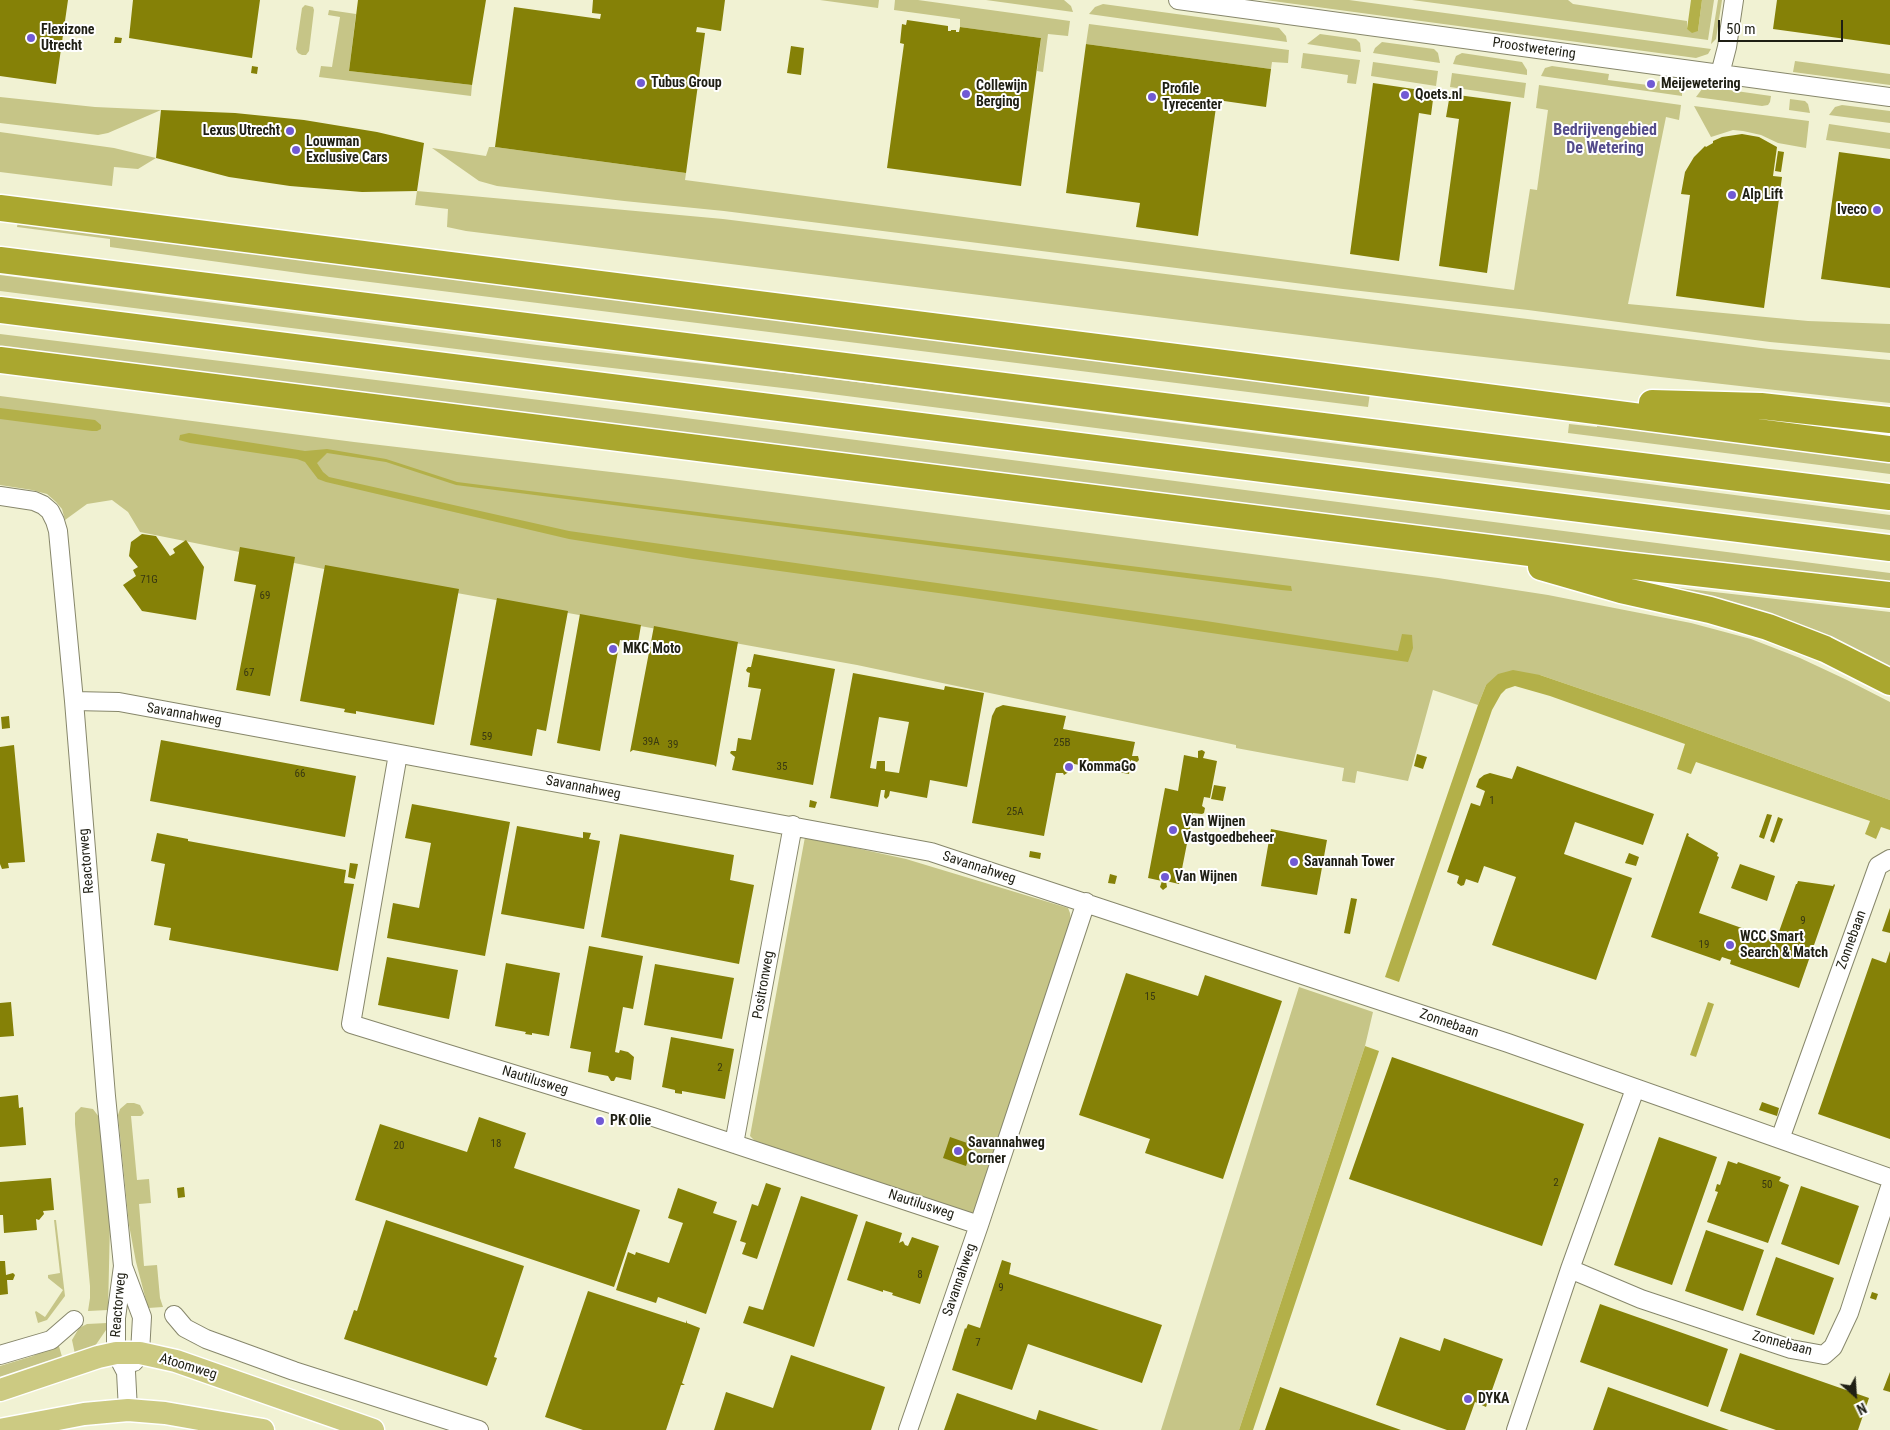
<!DOCTYPE html>
<style>
body{margin:0}
#map{position:relative;width:1890px;height:1430px;overflow:hidden;background:#f1f2d3;font-family:"Roboto Condensed",sans-serif}
canvas{display:block}
.north{position:absolute;left:1830px;top:1370px;width:50px;height:50px;-webkit-text-stroke:4px #fff;paint-order:stroke;rotate:154deg;font-size:14px;font-weight:700;line-height:20px;text-align:center;color:#1f1f14}
.north::after{content:'';display:block;margin:auto;width:18px;height:22px;background:#1f1f14;clip-path:polygon(50% 0,100% 100%,50% 72%,0 100%)}
.scale{position:absolute;left:1718px;top:20px;width:125px;height:22px;box-sizing:border-box;border:2px solid #1f1f14;border-top:0;padding-left:6px;font-size:15px;line-height:18px;white-space:nowrap;color:#1f1f14;-webkit-text-stroke:4px #fff;paint-order:stroke}
</style>
<div id="map">
<canvas width="1890" height="1430"></canvas>
<div class="north">N</div>
<div class="scale">50 m</div>
</div>
<script>
const ctx = document.querySelector('canvas').getContext('2d');
ctx.lineJoin = 'round';
function paint(path, color) {
  ctx.fillStyle = color;
  ctx.fill(path, 'evenodd');
}
function shape(rows) {
  const path = new Path2D();
  for (const r of rows) {
    path.moveTo(r[0], r[1]);
    for (let i = 2; i < r.length; i += 2) path.lineTo(r[i], r[i + 1]);
  }
  return path;
}
function trace(path, color, width, dash) {
  ctx.strokeStyle = color;
  ctx.lineWidth = width;
  ctx.lineCap = dash ? 'butt' : 'round';
  ctx.setLineDash(dash || []);
  ctx.stroke(path);
}
function label(font, color, halo, rows, align = 'center') {
  ctx.font = font + ' "Roboto Condensed",sans-serif';
  ctx.lineWidth = 4;
  ctx.setLineDash([]);
  ctx.textBaseline = 'middle';
  ctx.strokeStyle = halo;
  ctx.fillStyle = color;
  for (const [text, x, y, turn = 0] of rows) {
    ctx.save();
    ctx.translate(x, y);
    ctx.rotate((+turn || 0) * Math.PI / 180);
    ctx.textAlign = isNaN(turn) ? turn : align;
    if (halo) ctx.strokeText(text, 0, 0);
    ctx.fillText(text, 0, 0);
    ctx.restore();
  }
}
paint(shape([
 [820,0,879,0,878,8],
 [895,0,918,0,1070,21,1068,36,1048,34,1043,72,1037,71,1041,38,960,27,960,19,894,10],
 [986,0,1064,0,1071,6,1073,12],
 [1265,0,1349,0,1711,49,1708,54,1696,58],
 [1412,0,1568,0,1573,4,1687,21,1687,29,1698,31,1702,0,1714,0,1708,40],
 [1718,0,1722,0,1716,39,1711,44],
 [1103,4,1279,28,1286,36,1287,42,1089,14,1095,7],
 [305,5,313,7,314,10,309,51,306,55,302,55,298,53,296,49,302,8],
 [329,10,356,14,349,71,472,85,471,96,319,77,321,66,332,67,340,17,328,15],
 [1089,24,1289,50,1288,63,1272,62,1271,69,1086,44],
 [1320,34,1356,39,1360,43,1361,52,1307,44],
 [1382,42,1434,49,1438,53,1440,63,1373,53,1375,48],
 [1303,53,1360,60,1356,84,1347,83,1348,75,1301,68],
 [1462,53,1522,62,1527,70,1527,75,1453,64,1456,56],
 [1795,61,1890,74,1890,85,1793,72],
 [1373,62,1438,71,1436,86,1371,76],
 [1552,66,1609,74,1608,80,1656,86,1658,81,1675,83,1682,91,1682,96,1541,76,1545,68],
 [1452,73,1526,83,1524,98,1450,87],
 [1539,85,1681,105,1679,120,1666,117,1628,304,1808,321,1890,324,1890,353,1770,342,1528,310,1343,289,724,211,624,201,497,186,479,181,432,148,486,156,489,147,495,147,686,173,685,180,1514,290,1530,189,1537,190,1548,110,1536,108],
 [1708,87,1771,96,1770,102,1768,105,1762,106,1696,97,1702,89],
 [0,97,95,107,161,110,108,133,98,135,0,123],
 [1790,99,1805,101,1808,104,1810,113,1789,110],
 [1842,105,1890,111,1890,123,1829,115,1835,107],
 [1694,106,1809,121,1806,148,1778,143,1761,135,1743,131,1733,130,1711,137],
 [1829,124,1890,133,1890,149,1826,140],
 [0,132,114,148,156,158,138,169,114,167,112,186,0,172],
 [417,191,723,219,1769,349,1890,360,1890,403,1413,349,466,231,447,227,448,209,415,205],
 [18,221,1370,393,1368,407,306,274,110,247,110,239,17,227],
 [0,275,537,345,802,375,1890,515,1890,530,800,390,535,359,0,291],
 [0,334,662,415,1890,573,1890,584,1773,571,0,350],
 [0,396,354,442,671,479,1438,578,1548,595,1691,623,1751,639,1800,658,1847,680,1890,702,1890,800,1654,714,1540,675,1486,685,1478,705,1433,690,1408,781,1357,771,1355,783,1342,781,1344,768,1236,748,1236,745,857,665,329,570,140,532,128,512,112,500,87,504,65,520,62,509,56,502,47,494,32,490,0,485],
 [1598,421,1890,462,1890,474,1568,433,1569,424,1597,427],
 [1644,584,1890,612,1890,673],
 [805,837,906,859,1068,908,1070,913,1071,922,975,1215,756,1142,750,1136],
 [1299,987,1373,1012,1365,1046,1239,1430,1161,1430],
 [127,1103,134,1103,140,1105,144,1113,141,1116,131,1116,137,1180,149,1179,151,1203,139,1204,144,1266,157,1265,160,1298,163,1307,148,1308,136,1262,129,1225,118,1115,120,1109],
 [81,1107,93,1109,99,1117,110,1223,108,1310,88,1311,90,1298,90,1286,75,1124,75,1113],
 [54,1220,56,1220,65,1296,47,1320,38,1323,35,1312,36,1311,45,1317,63,1290,48,1278,48,1275,60,1273],
 [107,1323,106,1330,95,1346,75,1354,72,1340,79,1328,87,1324],
 [58,1343,63,1360,0,1381,0,1366,33,1356]
]), '#c6c587');
paint(shape([
 [1691,0,1702,0,1698,31,1692,33,1687,29],
 [0,408,95,420,101,425,101,429,97,431,92,431,0,419],
 [189,433,305,451,327,449,386,459,457,482,1291,586,1292,591,1281,590,456,485,386,462,327,453,317,463,323,472,329,477,569,531,1206,621,1398,651,1402,634,1412,635,1413,648,1408,662,960,596,693,559,569,539,326,482,318,479,305,462,297,459,190,443,179,440,180,435],
 [1513,670,1540,675,1654,714,1890,800,1890,830,1881,827,1876,839,1865,834,1870,821,1696,762,1691,774,1677,769,1685,744,1550,696,1515,686,1506,689,1501,694,1492,710,1399,982,1385,977,1478,705,1486,685,1498,674],
 [1708,1002,1714,1004,1696,1057,1690,1055],
 [1365,1046,1379,1051,1253,1430,1239,1430]
]), '#b3b049');
paint(shape([
 [0,0,68,0,56,84,0,76],
 [133,0,260,0,252,58,129,38],
 [358,0,486,0,472,85,349,71],
 [593,0,725,0,721,31,697,27,696,32,705,33,686,173,495,147,514,7,600,19,601,14,592,13],
 [1777,0,1890,0,1890,45,1773,29],
 [907,20,948,26,948,31,951,31,951,30,956,30,956,32,959,32,960,27,1041,38,1021,186,887,168,904,44,900,43,902,24,906,25],
 [115,37,122,38,121,43,114,43],
 [1086,44,1271,69,1266,107,1217,100,1198,236,1136,227,1140,203,1066,193],
 [791,46,804,48,801,75,787,73],
 [252,66,258,67,257,74,251,73],
 [1373,83,1434,92,1431,115,1419,113,1399,261,1350,254],
 [1450,94,1511,102,1487,273,1439,266,1459,119,1446,117],
 [161,110,235,113,304,120,377,132,424,143,417,191,362,192,290,186,229,177,156,158],
 [1742,134,1759,137,1777,147,1773,176,1782,177,1764,308,1676,296,1690,195,1681,194,1685,172,1694,157,1705,146,1706,147,1713,143,1713,141,1722,137],
 [1778,151,1784,152,1781,172,1775,171],
 [1839,152,1890,159,1890,288,1821,279],
 [142,534,156,536,170,556,175,553,173,549,186,540,204,567,196,620,142,611,123,585,136,576,133,570,138,567,129,556,131,542],
 [240,547,295,557,270,696,236,690,256,585,234,581],
 [325,565,459,589,434,725,356,711,356,714,344,712,345,709,300,701],
 [497,598,568,611,546,731,537,729,532,756,470,745],
 [580,614,641,625,638,643,620,640,600,751,557,743],
 [654,626,738,642,716,767,714,765,633,750,630,752],
 [754,654,835,669,813,785,732,770,735,757,730,753,731,751,736,751,738,738,751,740,761,689,748,687,750,673,747,672,746,670,748,667,751,667],
 [853,673,944,690,945,686,984,693,967,787,930,780,927,798,890,791,889,796,886,799,884,797,885,790,881,790,878,807,830,798],
 [879,717,909,722,899,773,885,771,885,761,877,761,876,769,870,768],
 [1003,705,1066,716,1063,729,1135,742,1132,756,1138,756,1139,760,1137,762,1131,760,1129,774,1074,764,1075,768,1064,775,1063,773,1056,773,1044,836,972,823,992,716,996,708],
 [9,716,10,728,2,729,1,717],
 [161,740,356,776,345,837,150,801],
 [14,745,25,862,8,863,9,868,2,869,0,864,0,747],
 [1202,750,1205,752,1203,758,1217,761,1210,798,1204,797,1202,806,1205,808,1204,813,1202,814,1193,813,1179,884,1166,881,1167,887,1163,890,1160,887,1162,881,1148,878,1165,788,1178,791,1184,755,1198,758,1198,751],
 [1417,754,1427,757,1423,769,1414,766],
 [1517,766,1654,814,1643,845,1575,822,1564,854,1632,878,1596,980,1492,945,1516,877,1484,866,1478,883,1466,879,1464,885,1461,886,1457,883,1459,876,1447,872,1471,803,1480,806,1485,791,1476,787,1479,779,1484,775,1490,773,1512,779],
 [1214,785,1226,787,1223,801,1211,799],
 [810,800,817,802,815,808,809,807],
 [412,804,510,822,485,956,387,938,393,903,419,908,431,843,405,838],
 [1767,814,1772,815,1764,839,1759,837],
 [1778,817,1783,819,1774,843,1770,841],
 [517,826,583,838,583,832,591,833,589,839,600,841,584,929,501,914],
 [1271,829,1327,840,1317,895,1261,886],
 [157,833,188,839,188,841,346,870,344,883,354,884,338,971,169,940,171,928,154,925,165,864,151,861],
 [1687,833,1689,834,1688,836,1718,853,1717,856,1719,857,1699,913,1776,940,1796,884,1797,884,1798,881,1833,886,1834,884,1835,885,1799,988,1730,964,1731,960,1722,957,1720,961,1651,937],
 [620,834,734,855,730,880,754,885,739,964,601,937],
 [1030,851,1041,853,1040,859,1029,857],
 [1629,853,1639,857,1636,866,1625,863],
 [350,863,358,864,355,879,348,877],
 [1740,864,1775,876,1767,901,1731,888],
 [1110,874,1117,876,1115,884,1108,883],
 [1351,898,1357,899,1350,934,1344,933],
 [1890,908,1890,933,1882,931],
 [589,946,643,956,633,1009,623,1007,615,1052,619,1053,620,1050,628,1052,634,1057,631,1080,616,1077,614,1081,611,1081,608,1076,588,1072,591,1052,570,1048],
 [1890,951,1890,1139,1818,1114,1872,958,1886,963],
 [387,957,458,970,449,1019,378,1005],
 [506,963,560,973,549,1036,532,1033,532,1035,525,1034,526,1032,495,1026],
 [655,964,734,978,722,1039,644,1025],
 [1126,973,1198,996,1205,975,1282,1001,1223,1179,1145,1153,1150,1139,1079,1115],
 [11,1002,14,1036,0,1037,0,1003],
 [671,1037,734,1049,725,1099,682,1091,682,1094,675,1093,675,1090,662,1087],
 [1392,1057,1584,1124,1542,1246,1349,1179],
 [18,1095,19,1108,23,1107,26,1145,0,1147,0,1097],
 [1762,1102,1779,1108,1777,1116,1759,1110],
 [479,1117,526,1133,514,1168,640,1210,614,1287,355,1200,380,1124,467,1152],
 [950,1137,973,1145,966,1166,943,1158],
 [1659,1137,1717,1157,1672,1285,1614,1265],
 [1728,1161,1737,1164,1738,1162,1781,1177,1779,1181,1789,1185,1768,1243,1707,1222,1718,1192,1715,1191,1717,1184,1720,1185],
 [51,1178,54,1210,43,1211,44,1214,39,1220,36,1219,37,1230,4,1233,3,1215,0,1215,0,1182],
 [766,1183,781,1188,757,1259,742,1254,746,1243,740,1241,752,1204,758,1206],
 [1801,1186,1859,1206,1839,1265,1781,1244],
 [184,1187,185,1197,178,1198,177,1188],
 [678,1188,717,1202,713,1213,737,1221,706,1314,658,1297,656,1303,616,1290,628,1252,635,1255,636,1252,669,1263,683,1223,668,1218],
 [801,1196,858,1215,814,1347,743,1323,749,1306,763,1310],
 [386,1220,524,1266,494,1357,497,1358,487,1386,344,1339,354,1310,357,1311],
 [866,1221,902,1233,899,1243,903,1241,905,1245,908,1246,912,1237,939,1246,920,1304,892,1295,893,1293,883,1290,883,1292,847,1280],
 [1706,1230,1764,1250,1743,1311,1685,1291],
 [1776,1257,1834,1278,1814,1335,1756,1315],
 [1002,1260,1011,1263,1009,1274,1162,1325,1142,1383,1028,1344,1012,1390,952,1370,965,1328,966,1329,968,1324,980,1328],
 [0,1261,5,1261,6,1275,13,1273,15,1275,13,1280,7,1280,8,1294,0,1295],
 [588,1291,686,1323,687,1320,687,1323,700,1328,682,1383,685,1385,681,1385,666,1430,583,1430,545,1417],
 [1872,1292,1878,1294,1876,1300,1870,1298],
 [1600,1304,1728,1349,1708,1407,1580,1362],
 [1400,1337,1440,1351,1444,1338,1503,1359,1486,1407,1475,1402,1465,1430,1447,1430,1376,1405],
 [1740,1353,1869,1398,1858,1430,1776,1430,1720,1411],
 [791,1355,885,1387,871,1430,714,1430,726,1392,773,1408],
 [1890,1372,1890,1392,1883,1390],
 [1280,1387,1401,1430,1265,1430],
 [1608,1387,1729,1430,1593,1430],
 [957,1393,1036,1420,1039,1410,1099,1430,944,1430]
]), '#858107');
const minor = shape([
 [1178,0,1890,97],
 [1720,74,1727,47,1734,0],
 [0,496,34,501,43,505,50,511,55,521,58,531,74,701,106,1096,123,1266,116,1318,116,1353,126,1372,128,1410],
 [74,701,119,702,931,852,1508,1043,1890,1178],
 [398,754,351,1024,653,1117,979,1225],
 [1780,1139,1878,866,1890,859],
 [734,1144,793,825],
 [124,1269,142,1317,140,1353,134,1362],
 [1570,1269,1641,1299,1791,1349,1824,1355,1833,1347,1849,1313,1890,1187],
 [174,1315,185,1328,206,1339,294,1371,479,1430],
 [0,1355,51,1340,74,1320],
 [908,1430,979,1225,1086,902],
 [1516,1430,1570,1269,1635,1089]
]);
const major = shape([
 [0,1390,98,1357,116,1353,140,1353,176,1361,373,1430],
 [0,1430,84,1414,128,1410,165,1413,263,1430]
]);
const highway = shape([
 [0,208,1239,365,1890,449],
 [0,260,1890,497],
 [0,310,1890,548],
 [0,360,1625,565,1890,595],
 [1652,403,1761,406,1890,420],
 [1541,567,1621,590,1710,610,1768,627,1825,649,1890,682]
]);
trace(minor, '#87876b', 20);
trace(major, '#fff', 25);
trace(highway, '#fff', 29);
trace(minor, '#fff', 18);
trace(major, '#ccca82', 22);
trace(highway, '#aaa72f', 26);
for (const [x, y, r, color] of [
 [31,38,5,"#715ad4"],
 [641,83,5,"#715ad4"],
 [1651,84,5,"#715ad4"],
 [966,94,5,"#715ad4"],
 [1405,95,5,"#715ad4"],
 [1152,97,5,"#715ad4"],
 [290,131,5,"#715ad4"],
 [296,150,5,"#715ad4"],
 [1732,195,5,"#715ad4"],
 [1877,210,5,"#715ad4"],
 [613,649,5,"#715ad4"],
 [1069,767,5,"#715ad4"],
 [1173,830,5,"#715ad4"],
 [1294,862,5,"#715ad4"],
 [1165,877,5,"#715ad4"],
 [1730,945,5,"#715ad4"],
 [600,1121,5,"#715ad4"],
 [958,1151,5,"#715ad4"],
 [1468,1399,5,"#715ad4"]
]) {
  const dot = new Path2D();
  dot.arc(x, y, r, 0, 2 * Math.PI);
  ctx.fillStyle = color;
  ctx.fill(dot);
  trace(dot, '#fff', 2);
}
label('11px', '#383811', null, [
 ["71G",149,580],
 ["69",265,596],
 ["67",249,673],
 ["59",487,737],
 ["39A",651,742],
 ["25B",1062,743],
 ["39",673,745],
 ["35",782,767],
 ["66",300,774],
 ["1",1492,801],
 ["25A",1015,812],
 ["9",1803,921],
 ["19",1704,945],
 ["15",1150,997],
 ["2",720,1068],
 ["18",496,1144],
 ["20",399,1146],
 ["2",1556,1183],
 ["50",1767,1185],
 ["8",920,1275],
 ["9",1001,1288],
 ["7",978,1343]
]);
label('bold 14px', '#1f1f14', '#fff', [
 ["Flexizone",41,30],
 ["Utrecht",41,46],
 ["Tubus Group",651,83],
 ["Meijewetering",1661,84],
 ["Collewijn",976,86],
 ["Berging",976,102],
 ["Profile",1162,89],
 ["Tyrecenter",1162,105],
 ["Qoets.nl",1415,95],
 ["Lexus Utrecht",280,131,"right"],
 ["Louwman",306,142],
 ["Exclusive Cars",306,158],
 ["Alp Lift",1742,195],
 ["Iveco",1867,210,"right"],
 ["MKC Moto",623,649],
 ["KommaGo",1079,767],
 ["Van Wijnen",1183,822],
 ["Vastgoedbeheer",1183,838],
 ["Savannah Tower",1304,862],
 ["Van Wijnen",1175,877],
 ["WCC Smart",1740,937],
 ["Search & Match",1740,953],
 ["PK Olie",610,1121],
 ["Savannahweg",968,1143],
 ["Corner",968,1159],
 ["DYKA",1478,1399]
], 'left');
label('14px', '#1f1f14', '#fff', [
 ["Proostwetering",1534,49,8],
 ["Savannahweg",184,715,10],
 ["Savannahweg",583,788,11],
 ["Reactorweg",87,861,-95],
 ["Savannahweg",979,868,18],
 ["Zonnebaan",1852,940,-70],
 ["Positronweg",764,985,-80],
 ["Zonnebaan",1449,1024,19],
 ["Nautilusweg",535,1081,17],
 ["Nautilusweg",921,1205,18],
 ["Savannahweg",960,1280,-71],
 ["Reactorweg",119,1305,-85],
 ["Zonnebaan",1782,1344,15],
 ["Atoomweg",188,1367,17]
]);
label('bold 16px', '#544c8b', '#fff', [
 ["Bedrijvengebied",1605,131],
 ["De Wetering",1605,149]
]);
</script>
